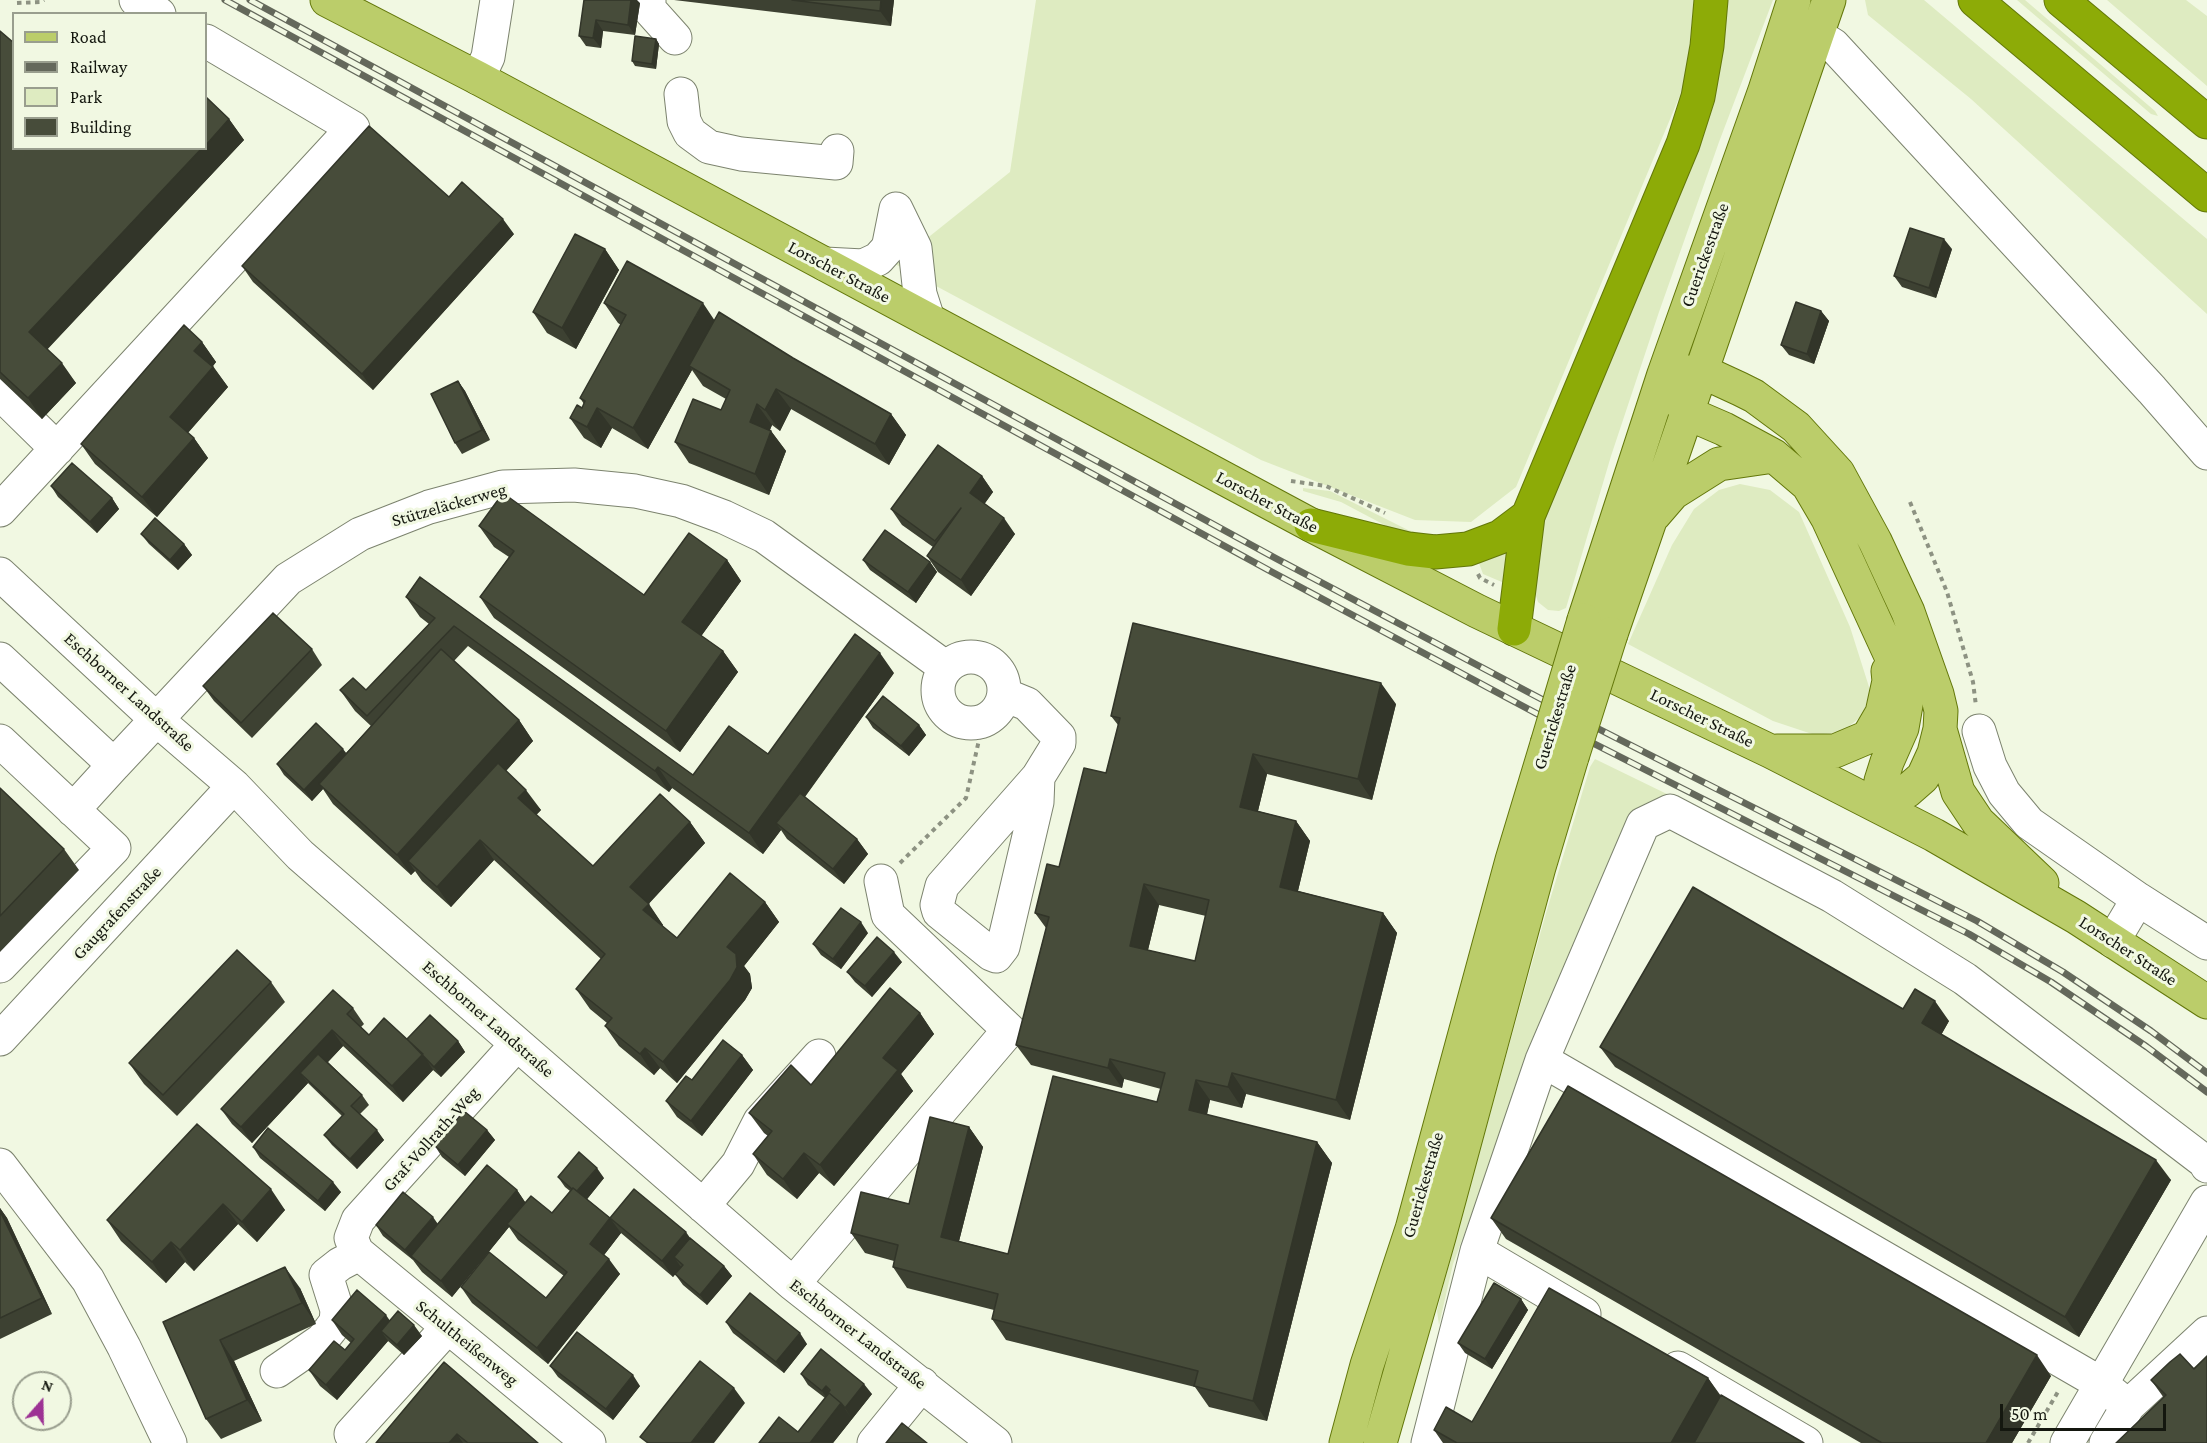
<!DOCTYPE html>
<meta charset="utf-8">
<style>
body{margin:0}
#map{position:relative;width:2207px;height:1443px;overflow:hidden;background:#f1f8e2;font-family:"Crimson Pro",serif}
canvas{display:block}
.legend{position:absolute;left:12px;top:12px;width:195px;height:138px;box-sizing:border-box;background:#f1f8e2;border:2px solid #999e8e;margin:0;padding:8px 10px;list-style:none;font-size:18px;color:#14170f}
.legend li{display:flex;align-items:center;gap:12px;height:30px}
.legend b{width:30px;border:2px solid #999e8e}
.north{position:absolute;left:12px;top:1371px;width:60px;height:60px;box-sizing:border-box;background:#f1f8e2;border:2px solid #999e8e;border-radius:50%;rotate:20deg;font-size:16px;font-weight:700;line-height:24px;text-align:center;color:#14170f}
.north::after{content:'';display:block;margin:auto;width:21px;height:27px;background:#9d3394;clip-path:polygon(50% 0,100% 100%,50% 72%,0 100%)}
.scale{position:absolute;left:2000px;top:1404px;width:166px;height:27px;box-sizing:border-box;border:3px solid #14170f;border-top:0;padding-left:8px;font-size:18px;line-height:21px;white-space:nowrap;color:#14170f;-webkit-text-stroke:4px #f1f8e2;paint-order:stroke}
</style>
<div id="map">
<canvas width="2207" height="1443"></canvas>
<ul class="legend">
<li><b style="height:8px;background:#bbcd6a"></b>Road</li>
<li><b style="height:8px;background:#64685b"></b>Railway</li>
<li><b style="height:16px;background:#deebc1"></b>Park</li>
<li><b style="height:16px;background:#474c3a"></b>Building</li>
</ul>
<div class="north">N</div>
<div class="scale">50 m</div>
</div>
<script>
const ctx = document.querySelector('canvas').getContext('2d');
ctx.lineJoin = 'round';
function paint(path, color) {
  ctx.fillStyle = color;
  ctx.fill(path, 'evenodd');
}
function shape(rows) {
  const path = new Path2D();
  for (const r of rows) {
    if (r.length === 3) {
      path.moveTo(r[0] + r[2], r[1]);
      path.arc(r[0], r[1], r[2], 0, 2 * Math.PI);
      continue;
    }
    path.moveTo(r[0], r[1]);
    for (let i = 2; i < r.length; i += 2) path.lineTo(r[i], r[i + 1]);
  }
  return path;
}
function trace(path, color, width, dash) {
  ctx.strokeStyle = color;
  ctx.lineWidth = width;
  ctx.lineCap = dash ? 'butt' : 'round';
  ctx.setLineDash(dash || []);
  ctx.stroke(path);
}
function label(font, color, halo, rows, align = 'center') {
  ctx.font = font + ' "Crimson Pro",serif';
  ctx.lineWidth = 6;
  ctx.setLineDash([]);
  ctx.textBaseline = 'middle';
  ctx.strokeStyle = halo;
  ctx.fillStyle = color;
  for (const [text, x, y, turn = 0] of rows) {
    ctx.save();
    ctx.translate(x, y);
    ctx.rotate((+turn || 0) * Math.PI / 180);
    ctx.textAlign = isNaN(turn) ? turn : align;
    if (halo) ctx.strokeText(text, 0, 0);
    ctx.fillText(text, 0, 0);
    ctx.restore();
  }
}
paint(shape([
 [1036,0,1694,0,1686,81,1516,487,1471,522,1415,520,1261,460,895,264,1010,172],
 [1725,0,1773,0,1719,142,1659,312,1611,456,1566,608,1559,611,1548,610,1538,602,1533,587,1536,550,1544,520],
 [1865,0,1924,0,2207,239,2207,314,1971,99,1868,15],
 [2017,0,2025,0,2155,111,2158,116,2151,114],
 [2107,0,2186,0,2207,16,2207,86],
 [1740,484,1770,490,1799,512,1850,627,1870,690,1863,715,1842,732,1815,735,1773,721,1628,644,1672,545,1694,509,1719,490],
 [1303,488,1330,491,1408,530,1429,535,1453,536,1458,540,1394,530,1341,502,1303,491],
 [1516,534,1509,585,1483,574,1476,555],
 [1595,759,1671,796,1530,1058,1453,1264,1439,1325,1437,1311,1445,1278,1498,1085,1546,913,1590,767]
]), '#deebc1');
const minor = shape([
 [136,0,159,14],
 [649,0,649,9,675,38],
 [1817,35,1833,45,2152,390,2207,453],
 [478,78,488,57,497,0],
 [681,94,684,121,690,133,709,147,741,154,836,163,837,151],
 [896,209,915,248,920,294,928,319],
 [825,264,863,266,878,259,887,249,889,244,896,209],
 [0,393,57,449],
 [0,510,353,128,206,41],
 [0,574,156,719,234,786,300,855,431,969,793,1284,995,1443],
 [971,690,33],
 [0,659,114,765,288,579,360,534,429,507,503,487,574,485,635,491,681,501,724,517,764,536,945,667],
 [1005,695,1027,704,1059,737,1059,743,1038,777,942,886,937,905,939,912,991,954,996,956,1003,947,1037,802,1038,777],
 [1979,731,1990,766,2004,793,2029,823,2138,899],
 [0,741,114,848,0,966],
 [73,810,114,765],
 [2113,941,2138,899,2207,943],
 [0,1039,234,786],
 [517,1044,358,1220,351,1238,357,1252,589,1443],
 [1542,1060,2100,1383,2128,1406],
 [0,1165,88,1280,124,1347,170,1443],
 [703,1206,738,1164,760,1121,819,1056],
 [1477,1251,1584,1314],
 [793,1284,1009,1030,888,915,881,881],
 [1678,1368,1806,1443],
 [277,1371,322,1340,330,1330,336,1322,337,1310,326,1275,340,1264,359,1254],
 [351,1434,448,1327],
 [874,1443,922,1384],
 [1428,1443,1477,1251,1542,1060,1643,824,1670,811,1832,896,1965,979,2205,1162,2207,1166],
 [2067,1443,2207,1202],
 [2106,1443,2128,1406,2207,1333]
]);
const major = shape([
 [327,0,478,78,1311,525,1477,611,1770,751,1934,835,2076,917,2207,1002],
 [1680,373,1701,371,1740,389,1754,396,1796,427,1838,473,1875,541,1908,612,1937,694,1941,711,1940,729,1934,753,1923,777,1907,791,1878,806],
 [1675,393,1687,413,1724,429,1774,456,1808,485,1828,519,1902,680,1906,705,1902,728,1887,762,1881,781,1878,806],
 [1654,515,1673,493,1719,464,1774,456],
 [1584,620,1664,374,1765,90,1794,0],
 [1611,634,1829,0],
 [1940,729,1958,792,1978,822,2042,883],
 [1777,751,1835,751,1868,737,1882,713,1889,681,1888,671],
 [1346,1443,1367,1365,1412,1229,1512,860,1547,744],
 [1380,1443,1439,1237,1539,867,1572,757]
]);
const highway = shape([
 [1975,0,2207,195],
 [2061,0,2207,122],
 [1311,525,1408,549,1435,552,1468,549,1500,537,1528,516],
 [1514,629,1528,516,1683,144,1698,97,1707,46,1711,0]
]);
trace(minor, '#7c836e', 35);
trace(major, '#63770a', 35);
trace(highway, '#63770a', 35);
trace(shape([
 [17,3,41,2,44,0],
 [1291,481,1326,486,1385,513],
 [1910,502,1947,592,1973,682,1976,706],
 [1478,574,1480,578,1494,585],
 [900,863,966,798,983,722],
 [2028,1443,2059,1390]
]), '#8d9282', 4, [4.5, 4.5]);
trace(minor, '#fff', 33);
trace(major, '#bbcd6a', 33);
trace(highway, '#8dab07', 33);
const rail = shape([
 [225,0,1272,572,1573,733,1969,934,2051,982,2147,1047,2207,1092],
 [250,0,1277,559,1581,720,1977,921,2063,972,2151,1031,2207,1073]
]);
trace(rail, '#64685b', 7);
trace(rail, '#f1f8e2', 4.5, [14]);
const majorBridge = shape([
 [1547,744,1584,620],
 [1572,757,1611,634]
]);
trace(majorBridge, '#63770a', 35, []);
trace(majorBridge, '#bbcd6a', 33);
paint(shape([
 [584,0,640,3,635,35,603,31,601,48,586,46,579,36],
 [674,0,894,0,891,26],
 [0,31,14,148,229,119,244,140,47,349,76,383,42,419,0,379],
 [656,39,659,44,656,69,635,66,632,61],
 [514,234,373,390,253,282,242,266],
 [605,249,619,270,576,349,547,333,533,312],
 [1952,249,1936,298,1902,287,1894,276],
 [604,303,715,320,793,358,891,414,906,435,889,465,791,409,780,431,772,425,770,430,771,431,786,451,769,495,689,463,675,442,721,410,726,399,703,386,692,370,648,449,612,428,601,448,584,438,570,418,582,408,584,404,580,398,621,325,618,323],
 [1821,311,1829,321,1814,364,1789,355,1781,345],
 [202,342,216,362,213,366,228,387,188,433,194,438,208,458,157,517,95,464,81,444],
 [458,381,465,391,490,440,462,454,455,443],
 [982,476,993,492,984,504,1015,534,971,596,938,572,927,556,933,547,902,525,891,509],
 [51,486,112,498,119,509,97,533,58,497],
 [479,526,644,595,727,560,741,581,701,636,723,651,738,672,680,752,494,618,480,597,509,557,494,547],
 [141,534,184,544,192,555,178,570,149,544],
 [863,560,930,562,937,572,916,603,870,570],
 [420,577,693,775,768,754,894,673,805,797,857,839,868,854,844,884,787,839,781,830,763,854,672,788,669,792,468,646,454,661,519,720,533,741,506,771,541,810,536,815,593,866,690,822,705,843,648,904,663,925,662,926,677,938,765,902,779,922,744,966,750,974,752,988,745,1000,677,1083,660,1068,654,1075,619,1046,605,1026,607,1023,590,1009,576,989,601,959,494,860,451,907,422,881,415,871,411,875,333,804,323,789,312,801,284,775,277,764,346,753,371,726,355,711,340,690,366,690,429,624,420,617,406,597],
 [312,649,322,665,252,738,214,701,203,686],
 [1396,704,1372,800,1267,774,1258,811,1296,821,1310,841,1298,891,1383,913,1397,933,1350,1120,1246,1094,1242,1108,1210,1100,1207,1115,1317,1142,1332,1163,1267,1421,1209,1407,1195,1387,1006,1340,992,1319,994,1310,907,1288,893,1267,894,1261,865,1253,851,1233,909,1204,969,1127,983,1147,959,1241,1008,1254,1157,1102,1161,1089,1124,1079,1122,1088,1031,1065,1016,1045,1046,928,1035,913,1106,773,1118,725,1111,716],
 [1159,905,1206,916,1195,961,1148,950],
 [866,717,919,725,926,735,909,756,873,728],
 [0,788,64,849,79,870,0,952],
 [868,933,841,969,821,955,813,944],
 [902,962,872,997,855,982,847,972],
 [271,982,285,1002,177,1116,144,1084,129,1063],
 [353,1008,364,1024,361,1027,369,1035,407,1039,458,1041,465,1052,441,1077,433,1070,403,1102,343,1046,328,1062,362,1095,369,1105,360,1114,384,1140,357,1169,332,1145,324,1135,342,1116,308,1083,252,1143,232,1124,221,1109],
 [1903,1009,1949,1021,1941,1035,2171,1180,2079,1337,1615,1067,1600,1047],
 [920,1013,934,1034,901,1074,913,1091,834,1186,819,1173,797,1199,767,1175,753,1154,768,1136,764,1133,749,1113,811,1085],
 [742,1055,753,1070,702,1136,677,1117,666,1101,692,1080],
 [197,1124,285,1210,257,1242,238,1224,194,1271,185,1262,166,1283,121,1241,107,1220],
 [487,1130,495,1140,465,1176,442,1157,435,1146],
 [253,1147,341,1192,325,1211,260,1158],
 [558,1177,604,1178,587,1199,610,1218,690,1238,724,1266,732,1276,707,1305,683,1285,675,1274,681,1267,673,1277,621,1233,604,1255,620,1274,548,1364,472,1303,461,1287,546,1298,564,1276,518,1240,509,1227,452,1297,422,1272,413,1260,383,1236,376,1225,438,1224,517,1190,525,1202,552,1213,570,1191,565,1187],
 [0,1208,7,1218,52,1314,0,1339],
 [1491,1218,2051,1376,2012,1443,1861,1443,1506,1239],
 [300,1288,316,1324,234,1361,262,1421,221,1439,206,1419,163,1322],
 [1521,1299,1528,1310,1492,1369,1465,1353,1458,1343],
 [332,1320,390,1320,422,1336,404,1355,388,1341,337,1400,320,1386,309,1370,345,1350,351,1343,342,1335],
 [726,1322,807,1344,784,1373,733,1333],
 [444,1362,538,1443,376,1443],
 [550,1366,640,1386,613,1420,558,1377],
 [2194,1369,2164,1398,2151,1380],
 [801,1374,872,1394,833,1443,759,1443,798,1432,825,1398,808,1385],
 [1708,1378,1721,1396,1804,1443,1443,1443,1434,1430,1472,1422]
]), '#3d4132');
paint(shape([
 [631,0,637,0,640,3,635,35,628,25],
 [881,0,894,0,891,26,880,11],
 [596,20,603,31,601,48,593,38],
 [656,39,659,44,656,69,652,64],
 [229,119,244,140,44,353,29,332,202,148,206,148,206,145],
 [503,219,514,234,373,390,362,374],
 [1944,239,1952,249,1936,298,1929,288],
 [605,249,619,270,576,349,562,328],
 [703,303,717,324,689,366,692,370,648,449,633,428],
 [1821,311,1829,321,1814,364,1807,354],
 [202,342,216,362,209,371,194,351],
 [62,363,76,383,42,419,28,398],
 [213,367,228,387,184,437,170,417],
 [458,381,465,391,490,440,482,430],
 [776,389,791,409,780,431,765,410],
 [757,404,772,425,764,443,750,422],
 [597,408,612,428,601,448,587,427],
 [891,414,906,435,889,465,875,444],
 [771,431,786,451,769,495,755,474],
 [194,438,208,458,157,517,142,497],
 [982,476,993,492,981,509,970,493],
 [112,498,119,509,97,533,90,522],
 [1004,518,1015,534,971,596,961,580],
 [184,544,192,555,178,570,170,560],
 [727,560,741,581,697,642,682,622],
 [930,562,937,572,916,603,908,592],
 [723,651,738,672,680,752,666,731],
 [880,653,894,673,782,828,776,823,781,830,763,854,749,833],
 [1381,683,1396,704,1372,800,1358,779],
 [519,720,533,741,417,869,408,861,415,871,411,875,397,855],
 [919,725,926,735,909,756,901,746],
 [343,749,351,759,319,784,323,789,312,801,304,790],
 [1253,754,1267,774,1254,827,1240,807],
 [658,767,672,788,669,792,655,771],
 [526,790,541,810,532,819,518,798],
 [1296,821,1310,841,1294,907,1280,887],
 [690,822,705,843,645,908,630,887],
 [857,839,868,854,844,884,833,869],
 [480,840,494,860,451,907,437,887],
 [1144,884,1159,905,1144,966,1130,946],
 [765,902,779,922,744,966,750,974,752,988,745,1000,677,1083,663,1062,727,947],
 [649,904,663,925,658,931,643,910],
 [1383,913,1397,933,1350,1120,1336,1100],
 [861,922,868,933,841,969,833,959],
 [894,952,902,962,872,997,865,986],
 [1935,1001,1949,1021,1936,1044,1922,1023],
 [920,1013,934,1034,901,1074,913,1091,834,1186,820,1165,883,1058],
 [332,1030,343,1046,309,1082,300,1073,308,1083,252,1143,241,1127],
 [458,1041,465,1052,441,1077,434,1067],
 [645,1048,660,1068,654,1075,640,1054],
 [423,1054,433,1070,403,1102,392,1086],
 [742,1055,753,1070,702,1136,691,1121],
 [1110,1059,1124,1079,1122,1088,1108,1068],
 [1232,1073,1246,1094,1242,1108,1228,1087],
 [1196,1080,1210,1100,1203,1131,1189,1110],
 [969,1127,983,1147,955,1257,941,1237],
 [377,1130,384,1140,357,1169,350,1159],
 [487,1130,495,1140,465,1176,458,1165],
 [1317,1142,1332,1163,1267,1421,1253,1401],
 [804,1153,819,1173,797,1199,783,1179],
 [2156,1160,2171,1180,2079,1337,2065,1317],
 [597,1168,604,1178,584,1203,576,1193],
 [333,1182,341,1192,325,1211,318,1201],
 [271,1189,285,1210,257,1242,242,1222],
 [517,1190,527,1205,507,1224,509,1227,452,1297,441,1281],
 [223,1204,238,1224,194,1271,180,1250],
 [0,1208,7,1218,52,1314,42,1298,0,1211],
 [433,1217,440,1227,411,1256,413,1260,405,1250],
 [610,1218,621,1233,601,1259,590,1244],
 [686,1232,697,1248,674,1257,681,1267,673,1277,662,1261],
 [171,1242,185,1262,166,1283,152,1262],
 [609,1259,620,1274,548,1364,537,1348],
 [724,1266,732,1276,707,1305,700,1295],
 [285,1267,300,1288,316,1324,302,1303],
 [1521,1299,1528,1310,1492,1369,1485,1359],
 [386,1315,397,1331,381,1331,388,1341,337,1400,326,1385],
 [414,1325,422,1336,404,1355,397,1345],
 [800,1333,807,1344,784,1373,776,1362],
 [220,1340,234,1361,262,1421,247,1400],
 [2037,1355,2051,1376,2012,1443,1986,1443],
 [633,1375,640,1386,613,1420,606,1409],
 [1708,1378,1722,1399,1697,1443,1671,1443],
 [864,1384,872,1394,852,1419,845,1408],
 [826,1386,833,1397,829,1402,822,1391],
 [734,1388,745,1403,714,1443,691,1443],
 [841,1403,852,1419,833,1443,810,1443],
 [457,1434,463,1443,449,1443]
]), '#323529');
const building = shape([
 [584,0,631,0,628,25,596,20,593,38,579,36,584,0],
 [792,0,881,0,880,11,792,0],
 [0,31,14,43,14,148,202,148,29,332,62,363,28,398,0,372,0,31],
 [635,36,656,39,652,64,632,61,635,36],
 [206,97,229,119,206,145,206,97],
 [369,126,449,197,462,182,503,219,362,374,242,266,369,126],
 [1910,228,1944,239,1929,288,1894,276,1910,228],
 [575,234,605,249,562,328,533,312,575,234],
 [627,261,703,303,633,428,597,408,587,427,570,418,577,405,582,408,585,401,580,398,626,315,604,303,627,261],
 [1796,302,1821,311,1807,354,1781,345,1796,302],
 [719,312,793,358,891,414,875,444,776,389,765,410,757,404,750,422,771,431,755,474,675,442,693,399,721,410,730,390,689,366,719,312],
 [184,325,202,342,194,351,213,367,170,417,194,438,142,497,81,444,184,325],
 [458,381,482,430,455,443,431,394,458,381],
 [938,445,982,476,970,493,1004,518,961,580,927,556,961,508,935,541,891,509,938,445],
 [72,463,112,498,90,522,51,486,72,463],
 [503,493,644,595,689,533,727,560,682,622,723,651,666,731,480,597,514,551,479,526,503,493],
 [155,518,184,544,170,560,141,534,155,518],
 [885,530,930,562,908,592,863,560,885,530],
 [420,577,693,775,729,726,768,754,855,634,880,653,749,833,658,767,655,771,454,626,367,716,340,690,353,678,366,690,435,618,406,597,420,577],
 [273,613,312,649,241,723,203,686,273,613],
 [1133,623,1381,683,1358,779,1253,754,1240,807,1296,821,1280,887,1383,913,1336,1100,1232,1073,1228,1087,1196,1080,1189,1110,1317,1142,1253,1401,1194,1386,1198,1371,992,1319,998,1294,893,1267,898,1245,851,1233,861,1192,909,1204,930,1117,969,1127,941,1237,1008,1254,1053,1076,1157,1102,1165,1073,1110,1059,1108,1068,1016,1045,1049,917,1035,913,1047,864,1059,867,1084,768,1106,773,1120,718,1111,716,1133,623],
 [1144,884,1209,900,1195,961,1130,946,1144,884],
 [441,649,519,720,397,855,319,784,441,649],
 [883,696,919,725,901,746,866,717,883,696],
 [316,723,343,749,304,790,277,764,316,723],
 [498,763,526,790,518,798,593,866,660,794,690,822,630,887,649,904,643,910,677,938,730,873,765,902,727,947,736,954,737,967,730,980,663,1062,645,1048,640,1054,605,1026,612,1018,576,989,605,954,480,840,437,887,408,861,498,763],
 [0,788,64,849,0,916,0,788],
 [800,793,857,839,833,869,776,823,800,793],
 [1693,887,1903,1009,1915,989,1935,1001,1922,1023,2156,1160,2065,1317,1600,1047,1693,887],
 [841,908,861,922,833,959,813,944,841,908],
 [877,937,894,952,865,986,847,972,877,937],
 [237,950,271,982,163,1095,129,1063,237,950],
 [890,988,920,1013,883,1058,898,1070,820,1165,804,1153,783,1179,753,1154,772,1131,749,1113,791,1065,811,1085,890,988],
 [333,990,353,1008,347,1014,369,1035,384,1018,423,1054,392,1086,332,1030,241,1127,221,1109,333,990],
 [430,1015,458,1041,434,1067,407,1039,430,1015],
 [723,1040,742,1055,691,1121,666,1101,686,1076,692,1080,723,1040],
 [318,1054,362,1095,351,1106,377,1130,350,1159,324,1135,344,1114,300,1073,318,1054],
 [1568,1086,2037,1355,1986,1443,1882,1443,1491,1218,1568,1086],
 [464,1111,487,1130,458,1165,435,1146,464,1111],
 [197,1124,271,1189,242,1222,223,1204,180,1250,171,1242,152,1262,107,1220,197,1124],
 [268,1128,333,1182,318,1201,253,1147,268,1128],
 [579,1152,597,1168,577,1191,573,1188,572,1189,558,1177,579,1152],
 [487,1165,517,1190,441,1281,411,1256,487,1165],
 [573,1188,610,1218,590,1244,609,1259,537,1348,461,1287,489,1252,546,1298,567,1272,507,1224,531,1196,552,1213,573,1188],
 [634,1189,686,1232,662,1261,610,1218,634,1189],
 [403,1192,433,1217,405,1250,376,1225,403,1192],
 [0,1211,42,1298,0,1318,0,1211],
 [690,1238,724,1266,700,1295,675,1274,683,1265,674,1257,690,1238],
 [285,1267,302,1303,220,1340,247,1400,206,1419,163,1322,285,1267],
 [1494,1283,1521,1299,1485,1359,1458,1343,1494,1283],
 [1549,1288,1708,1378,1671,1443,1457,1443,1434,1430,1446,1407,1472,1422,1549,1288],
 [357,1290,386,1315,326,1385,309,1370,334,1341,345,1350,354,1339,332,1320,357,1290],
 [750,1293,800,1333,776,1362,726,1322,750,1293],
 [398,1311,414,1325,397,1345,381,1331,398,1311],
 [577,1332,633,1375,606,1409,550,1366,577,1332],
 [821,1349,864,1384,845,1408,841,1403,829,1393,827,1394,830,1390,826,1386,822,1391,801,1374,821,1349],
 [2180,1354,2194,1369,2207,1356,2207,1443,2116,1443,2166,1395,2151,1380,2170,1362,2180,1354],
 [700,1361,734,1388,691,1443,648,1443,640,1437,700,1361],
 [444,1362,538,1443,468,1443,457,1434,449,1443,376,1443,444,1362],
 [829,1393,841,1403,810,1443,759,1443,779,1417,798,1432,829,1393],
 [1721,1395,1804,1443,1694,1443,1721,1395],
 [902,1423,927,1443,886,1443,902,1423]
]);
paint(building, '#474c3a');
trace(building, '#323529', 1.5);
label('18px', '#14170f', '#f1f8e2', [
 ["Guerickestraße",1705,255,-70],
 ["Lorscher Straße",839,272,28],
 ["Lorscher Straße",1267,502,28],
 ["Stützeläckerweg",449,505,-16],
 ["Eschborner Landstraße",129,692,42],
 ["Guerickestraße",1555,717,-73],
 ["Lorscher Straße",1702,718,26],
 ["Gaugrafenstraße",117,913,-47],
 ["Lorscher Straße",2128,951,33],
 ["Eschborner Landstraße",488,1019,41],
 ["Graf-Vollrath-Weg",431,1139,-48],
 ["Guerickestraße",1423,1185,-74],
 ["Eschborner Landstraße",858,1334,38],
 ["Schultheißenweg",467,1343,39]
]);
</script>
